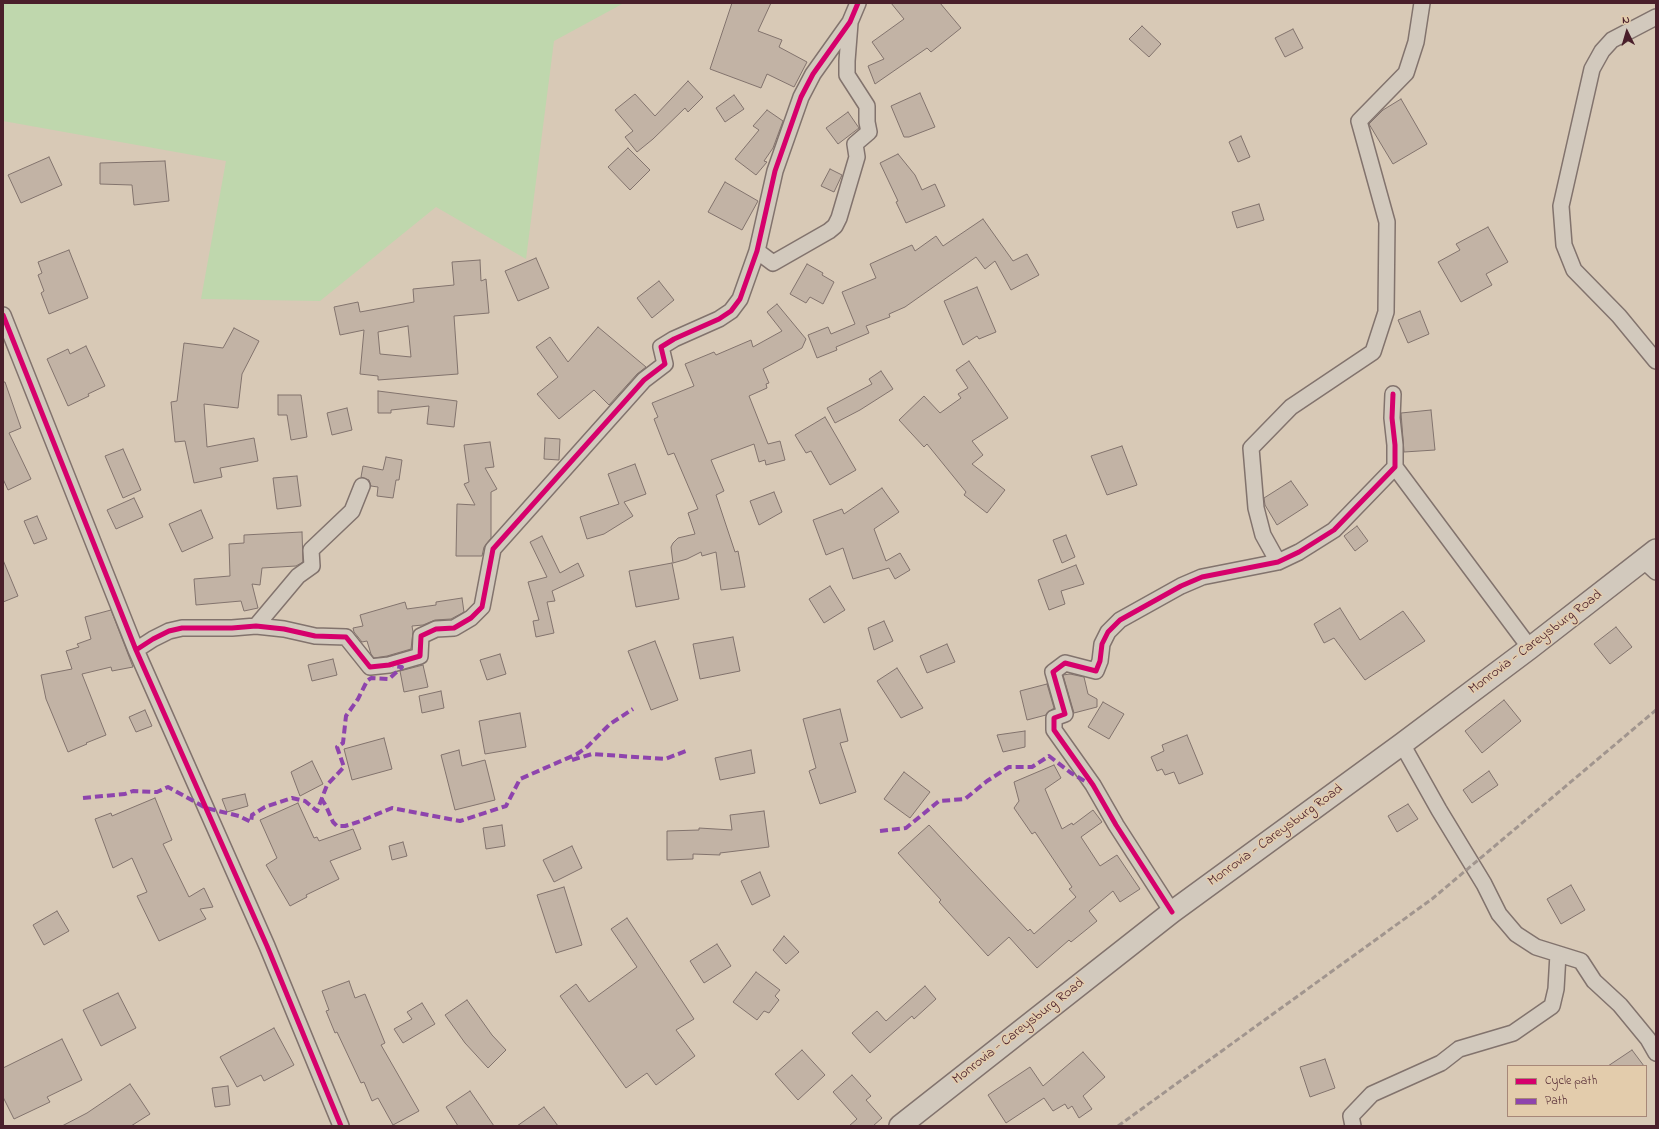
<!DOCTYPE html>
<style>
body{margin:0}
#map{position:relative;width:1659px;height:1129px;overflow:hidden;background:#d8c9b6;font-family:"Indie Flower",sans-serif}
canvas{display:block}
.frame{position:absolute;inset:0;border:4px solid #4a1f2b;pointer-events:none}
.legend{position:absolute;left:1507px;top:1065px;width:140px;height:52px;box-sizing:border-box;background:#e3ccac;border:1px solid #a68778;margin:0;padding:5px 7px;list-style:none;font-size:12px;color:#4a1f2b}
.legend li{display:flex;align-items:center;gap:8px;height:20px}
.legend b{width:20px;border:1px solid #a68778}
.north{position:absolute;left:1607px;top:12px;width:40px;height:40px;-webkit-text-stroke:3px #e3ccac;paint-order:stroke;rotate:355deg;font-size:11px;font-weight:700;line-height:16px;text-align:center;color:#4a1f2b}
.north::after{content:'';display:block;margin:auto;width:14px;height:18px;background:#4a1f2b;clip-path:polygon(50% 0,100% 100%,50% 72%,0 100%)}
</style>
<div id="map">
<canvas width="1659" height="1129"></canvas>
<div class="frame"></div>
<ul class="legend">
<li><b style="height:5px;background:#d6006c"></b>Cycle path</li>
<li><b style="height:5px;background:#8e44ad"></b>Path</li>
</ul>
<div class="north">N</div>
</div>
<script>
const ctx = document.querySelector('canvas').getContext('2d');
ctx.lineJoin = 'round';
function paint(path, color) {
  ctx.fillStyle = color;
  ctx.fill(path, 'evenodd');
}
function shape(rows) {
  const path = new Path2D();
  for (const r of rows) {
    path.moveTo(r[0], r[1]);
    for (let i = 2; i < r.length; i += 2) path.lineTo(r[i], r[i + 1]);
  }
  return path;
}
function trace(path, color, width, dash) {
  ctx.strokeStyle = color;
  ctx.lineWidth = width;
  ctx.lineCap = dash ? 'butt' : 'round';
  ctx.setLineDash(dash || []);
  ctx.stroke(path);
}
function label(font, color, halo, rows, align = 'center') {
  ctx.font = font + ' "Indie Flower",sans-serif';
  ctx.lineWidth = 3;
  ctx.setLineDash([]);
  ctx.textBaseline = 'middle';
  ctx.strokeStyle = halo;
  ctx.fillStyle = color;
  for (const [text, x, y, turn = 0] of rows) {
    ctx.save();
    ctx.translate(x, y);
    ctx.rotate((+turn || 0) * Math.PI / 180);
    ctx.textAlign = isNaN(turn) ? turn : align;
    if (halo) ctx.strokeText(text, 0, 0);
    ctx.fillText(text, 0, 0);
    ctx.restore();
  }
}
paint(shape([
 [3,3,624,3,554,41,526,259,436,207,320,301,201,299,226,161,3,121]
]), '#bfd7ad');
const building = shape([
 [732,3,771,3,758,31,782,40,779,47,807,62,794,87,767,74,761,88,710,69,732,3],
 [891,3,940,3,961,28,931,52,927,48,875,84,868,66,884,59,872,42,904,19,891,3],
 [1142,26,1161,44,1149,57,1129,39,1142,26],
 [1293,29,1303,48,1285,57,1275,38,1293,29],
 [688,81,703,97,688,112,685,108,653,139,637,152,625,137,633,131,615,110,635,94,655,116,688,81],
 [920,93,935,127,909,137,904,137,891,106,920,93],
 [734,95,744,109,725,122,716,108,734,95],
 [1401,99,1427,144,1393,164,1369,124,1383,110,1401,99],
 [767,110,783,121,773,148,764,161,767,162,756,175,735,159,759,130,753,126,767,110],
 [848,112,859,128,838,144,826,128,848,112],
 [1241,136,1250,157,1238,162,1229,142,1241,136],
 [628,148,650,170,630,190,608,167,628,148],
 [898,154,915,175,922,190,935,184,945,206,906,223,896,202,898,201,880,163,898,154],
 [49,157,62,185,21,203,8,175,49,157],
 [165,161,169,201,134,205,132,185,100,184,100,163,165,161],
 [830,169,842,175,834,192,821,186,830,169],
 [725,182,758,201,742,230,708,212,725,182],
 [1259,204,1264,220,1237,228,1232,212,1259,204],
 [983,219,1013,261,1027,254,1039,275,1011,290,995,261,985,269,976,257,905,307,889,314,890,317,866,326,869,333,836,347,837,350,817,358,808,335,828,327,831,334,855,324,842,292,876,278,870,264,912,245,915,251,936,236,943,246,983,219],
 [1488,227,1508,262,1486,274,1492,285,1461,302,1438,262,1460,250,1456,244,1488,227],
 [69,250,88,298,49,314,41,293,44,291,38,275,42,273,38,262,69,250],
 [536,258,549,288,518,301,505,271,536,258],
 [480,260,481,281,486,279,489,313,454,316,458,374,378,380,378,376,360,374,364,330,340,335,334,307,358,302,360,312,414,302,413,289,454,285,452,262,480,260],
 [408,326,411,357,380,354,378,332,408,326],
 [807,264,823,273,822,275,834,282,823,304,810,297,806,303,790,294,807,264],
 [659,281,674,300,652,318,637,298,659,281],
 [977,287,996,332,979,339,977,336,963,345,944,301,977,287],
 [777,304,806,339,802,348,763,369,769,383,766,384,767,388,749,396,768,444,780,441,785,460,766,465,765,460,759,462,754,444,711,460,724,491,716,495,735,552,738,551,745,587,721,590,716,552,702,556,701,552,687,559,673,563,671,547,673,543,678,538,695,534,688,513,698,509,674,453,668,455,654,419,658,417,652,403,694,386,685,364,714,352,716,355,751,340,753,347,782,331,767,312,777,304],
 [1420,311,1429,334,1408,343,1398,320,1420,311],
 [598,327,646,367,637,374,609,405,594,390,559,419,537,394,558,377,536,347,550,337,568,362,598,327],
 [234,328,259,341,242,374,238,408,204,404,207,447,254,438,258,461,220,468,222,477,194,483,185,441,175,442,171,402,177,401,184,343,223,348,234,328],
 [86,346,105,386,88,394,89,396,68,406,47,359,68,349,70,354,86,346],
 [969,361,1008,418,972,441,983,455,972,464,1005,490,987,513,964,495,966,492,927,444,924,447,899,420,924,396,940,413,961,398,958,394,968,388,956,370,969,361],
 [881,371,893,389,860,410,835,423,827,408,872,384,869,379,881,371],
 [3,382,5,382,21,428,9,433,31,479,8,490,3,479,3,382],
 [378,391,457,401,454,427,427,424,429,406,391,410,391,413,378,413,378,391],
 [278,395,301,395,307,437,291,440,287,415,278,415,278,395],
 [347,408,352,430,332,435,327,413,347,408],
 [1431,410,1435,450,1404,452,1401,413,1431,410],
 [825,417,856,470,830,485,811,451,806,453,795,435,825,417],
 [545,438,560,439,559,460,544,459,545,438],
 [490,442,494,467,485,468,497,489,491,492,491,538,484,547,482,556,456,556,457,504,475,505,464,484,469,482,464,445,490,442],
 [1122,446,1137,485,1107,495,1091,456,1122,446],
 [123,449,141,490,123,498,105,456,123,449],
 [386,457,402,460,399,480,396,480,393,498,377,496,378,487,371,486,369,480,361,477,363,466,383,470,386,457],
 [635,464,646,494,624,502,633,516,604,534,587,539,580,517,619,504,608,474,635,464],
 [297,476,301,506,277,509,273,478,297,476],
 [1291,481,1308,505,1277,525,1265,505,1264,498,1291,481],
 [882,488,899,512,874,529,886,561,900,553,910,570,895,579,889,568,853,579,843,548,826,555,813,520,842,509,844,514,882,488],
 [774,492,782,512,759,525,750,501,774,492],
 [134,498,143,517,116,529,107,510,134,498],
 [201,510,213,538,182,552,169,524,201,510],
 [37,516,47,539,34,544,24,521,37,516],
 [1357,526,1368,541,1355,551,1344,536,1357,526],
 [302,532,303,562,296,566,262,568,260,585,252,584,258,608,244,611,241,601,196,605,194,579,230,576,229,544,244,543,244,535,302,532],
 [1066,535,1075,557,1062,563,1053,540,1066,535],
 [542,536,560,573,578,563,584,576,552,591,555,601,547,602,554,633,536,637,533,621,539,620,528,582,547,577,530,542,542,536],
 [3,560,18,596,3,602,3,560],
 [672,563,679,599,636,607,629,571,672,563],
 [1076,565,1084,584,1061,591,1065,604,1049,610,1038,580,1076,565],
 [830,586,845,610,824,623,809,599,830,586],
 [462,598,464,612,451,619,435,620,423,625,412,626,413,632,411,649,387,656,374,658,371,654,367,641,362,642,354,632,353,628,363,626,360,615,405,602,407,609,436,605,436,602,462,598],
 [1340,608,1360,640,1403,611,1425,641,1365,680,1334,638,1324,643,1314,624,1340,608],
 [111,610,133,667,112,671,111,667,82,674,106,735,86,743,87,744,68,752,46,699,41,675,72,669,66,651,79,647,77,644,91,639,85,617,111,610],
 [884,621,893,641,874,650,868,628,884,621],
 [1616,627,1632,647,1610,664,1594,644,1616,627],
 [733,637,740,671,700,679,693,644,733,637],
 [655,641,678,700,651,710,628,651,655,641],
 [947,644,955,662,927,673,920,656,947,644],
 [500,654,506,674,487,680,480,660,500,654],
 [333,659,337,675,312,681,308,665,333,659],
 [423,665,428,687,404,692,400,671,423,665],
 [897,668,923,708,901,718,877,681,897,668],
 [1070,674,1084,677,1088,694,1097,699,1097,707,1074,713,1063,675,1070,674],
 [1047,684,1054,708,1047,713,1046,715,1027,720,1020,691,1047,684],
 [441,691,444,708,422,713,419,696,441,691],
 [1504,700,1521,721,1482,753,1465,731,1504,700],
 [1103,702,1124,714,1109,739,1088,727,1103,702],
 [840,709,848,741,840,743,856,792,820,804,809,771,816,768,803,719,840,709],
 [145,710,152,726,136,732,129,717,145,710],
 [520,713,526,747,485,754,479,721,520,713],
 [1025,731,1025,747,1003,752,997,735,1025,731],
 [1187,735,1203,774,1179,784,1174,772,1165,775,1162,769,1157,771,1151,757,1164,751,1162,745,1187,735],
 [384,738,392,769,352,780,344,749,384,738],
 [459,750,462,766,485,760,495,800,455,810,441,755,459,750],
 [751,750,755,773,720,780,715,758,751,750],
 [312,761,323,784,300,796,291,772,312,761],
 [1054,765,1061,778,1045,789,1062,829,1072,823,1073,825,1093,810,1102,822,1081,837,1100,866,1117,855,1140,889,1120,902,1113,891,1089,911,1097,921,1071,942,1069,940,1037,968,1009,937,988,956,939,902,941,900,898,853,929,825,1028,931,1030,929,1034,934,1076,897,1069,889,1072,887,1035,832,1032,834,1014,808,1019,801,1014,782,1054,765],
 [1489,771,1498,785,1472,803,1463,790,1489,771],
 [904,772,930,792,910,818,884,799,904,772],
 [245,794,248,806,227,812,222,799,245,794],
 [155,798,172,840,163,844,189,897,204,888,213,907,200,909,206,919,159,941,137,896,147,892,132,858,113,868,95,819,111,813,112,816,155,798],
 [298,803,314,838,317,837,319,841,353,829,361,849,330,861,339,879,306,895,307,897,290,906,266,865,277,858,260,820,298,803],
 [1408,804,1418,819,1397,832,1388,816,1408,804],
 [764,811,769,847,720,853,720,855,693,854,693,859,667,860,667,831,699,830,699,828,732,830,730,815,764,811],
 [502,825,505,846,486,849,483,828,502,825],
 [403,842,407,856,392,860,389,846,403,842],
 [572,846,582,868,554,882,543,860,572,846],
 [760,872,770,896,752,905,741,881,760,872],
 [1571,885,1585,910,1561,924,1547,899,1571,885],
 [564,887,582,945,556,953,537,895,564,887],
 [57,911,69,931,44,945,33,925,57,911],
 [627,918,694,1019,676,1030,695,1056,656,1085,647,1073,626,1088,560,996,576,984,589,1002,637,967,611,929,627,918],
 [784,936,799,952,786,964,773,950,784,936],
 [717,944,731,966,704,983,690,961,717,944],
 [756,972,780,990,775,996,779,1000,769,1013,764,1011,757,1020,733,1002,756,972],
 [349,981,355,998,365,994,385,1043,381,1045,419,1111,393,1125,378,1098,372,1101,364,1082,361,1083,337,1032,335,1033,326,1011,329,1010,322,991,349,981],
 [925,986,936,999,914,1019,912,1016,870,1053,852,1033,877,1011,886,1021,925,986],
 [118,993,136,1028,101,1046,83,1010,118,993],
 [467,1000,492,1035,506,1050,488,1068,465,1043,445,1015,467,1000],
 [422,1003,435,1024,403,1043,394,1029,412,1019,407,1012,422,1003],
 [274,1028,294,1065,264,1081,261,1075,237,1087,220,1057,274,1028],
 [62,1039,82,1080,47,1097,50,1102,14,1119,3,1097,3,1068,62,1039],
 [802,1050,825,1075,798,1100,775,1074,802,1050],
 [1632,1050,1644,1066,1608,1066,1632,1050],
 [1083,1052,1105,1077,1083,1096,1092,1109,1079,1118,1072,1106,1068,1109,1065,1104,1053,1111,1044,1098,1006,1123,988,1095,1030,1067,1043,1086,1083,1052],
 [1325,1059,1335,1088,1310,1097,1300,1067,1325,1059],
 [852,1075,871,1096,866,1100,882,1118,873,1126,849,1126,857,1119,833,1092,852,1075],
 [130,1084,150,1114,131,1126,62,1126,87,1113,130,1084],
 [228,1086,230,1105,215,1107,212,1088,228,1086],
 [470,1091,494,1126,458,1126,446,1107,470,1091],
 [544,1107,558,1126,517,1126,544,1107]
]);
paint(building, '#c2b3a5');
trace(building, '#82736d', 1);
const street = shape([
 [1656,17,1612,40,1602,51,1592,69,1561,206,1564,245,1574,270,1619,316,1656,361],
 [757,251,773,263,829,231,835,226,839,218,857,157,855,144,869,132,867,122,867,106,847,75,847,61,850,23],
 [3,315,136,650,267,946,341,1126],
 [1395,467,1530,648],
 [1643,560,1656,572],
 [1278,562,1263,535,1256,508,1251,448,1291,407,1373,352,1386,312,1387,222,1359,121,1406,73,1416,42,1422,3],
 [256,626,298,576,312,566,311,550,352,511,362,486],
 [136,650,153,639,169,631,182,628,232,628,256,626,284,629,315,636,346,637,370,667,389,665,420,656,421,636,436,629,454,628,471,618,482,607,493,549,644,380,665,364,661,347,674,339,719,319,731,311,740,299,757,251,775,171,801,97,813,74,850,22,858,3],
 [1402,744,1439,810,1484,884,1499,914,1516,934,1536,947,1581,961,1594,981,1620,1005,1648,1039,1656,1053],
 [1172,912,1116,825,1093,785,1054,730,1054,718,1065,714,1053,672,1065,663,1096,671,1100,661,1102,644,1108,632,1120,620,1181,586,1202,577,1278,562,1299,552,1334,530,1395,467,1395,445,1392,418,1393,394],
 [1353,1126,1351,1116,1372,1094,1441,1063,1459,1049,1513,1033,1552,1006,1556,989,1558,954]
]);
const secondary = shape([
 [900,1126,1172,912,1402,744,1530,648,1656,550]
]);
trace(street, '#82736d', 18);
trace(secondary, '#82736d', 24);
trace(street, '#d2c9bd', 15);
trace(secondary, '#d2c9bd', 21);
trace(shape([
 [1118,1126,1432,899,1656,710]
]), '#a1958e', 3, [6, 3]);
trace(shape([
 [572,760,592,754,665,759,686,751],
 [83,798,125,794,133,791,157,792,168,787,206,808,239,816,251,822,252,815,265,807,292,798,305,801,317,811,327,785,344,767,337,747,343,743,346,716,358,699,367,681,371,678,389,679,402,667,393,666],
 [321,798,326,806,333,822,337,826,345,826,358,822,392,808,460,821,506,806,520,779,577,754,587,747,610,724,633,709],
 [880,831,906,828,939,801,965,799,987,781,1009,767,1032,767,1049,756,1071,773,1088,783]
]), '#8e44ad', 4, [8, 4]);
trace(shape([
 [3,315,136,650,267,946,341,1126],
 [136,650,153,639,169,631,182,628,232,628,256,626,284,629,315,636,346,637,370,667,389,665,420,656,421,636,436,629,454,628,471,618,482,607,493,549,644,380,665,364,661,347,674,339,719,319,731,311,740,299,757,251,775,171,801,97,813,74,850,22,858,3],
 [1172,912,1116,825,1093,785,1054,730,1054,718,1065,714,1053,672,1065,663,1096,671,1100,661,1102,644,1108,632,1120,620,1181,586,1202,577,1278,562,1299,552,1334,530,1395,467,1395,445,1392,418,1393,394]
]), '#d6006c', 5);
label('14px', '#4a1f2b', '#e3ccac', [
 ["Monrovia - Careysburg Road",1536,643,-37],
 ["Monrovia - Careysburg Road",1276,836,-36],
 ["Monrovia - Careysburg Road",1019,1032,-38]
]);
</script>
